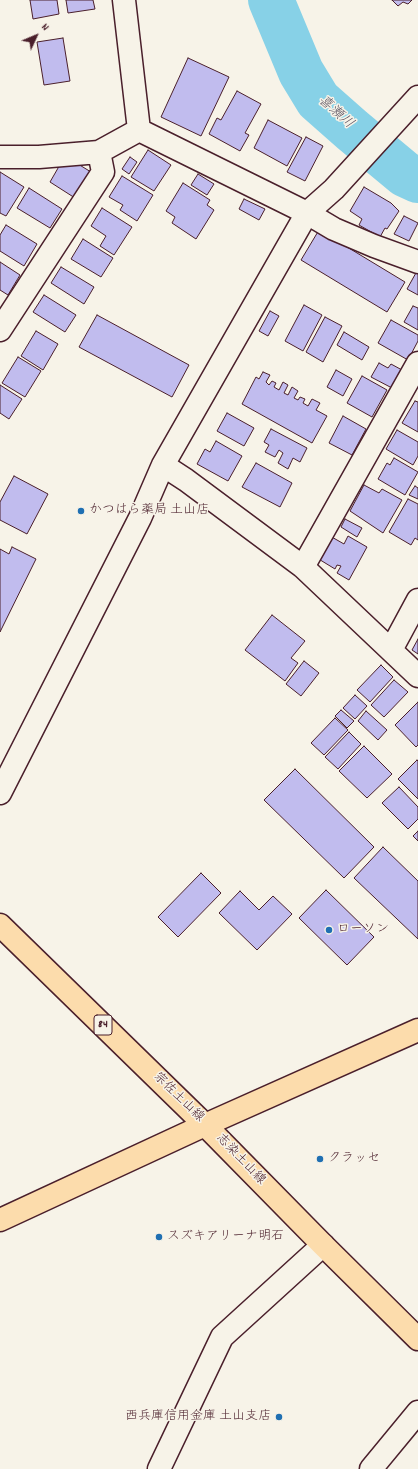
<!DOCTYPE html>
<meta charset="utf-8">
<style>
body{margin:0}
#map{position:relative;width:418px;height:1469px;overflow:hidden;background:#f7f3e8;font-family:Dekko,sans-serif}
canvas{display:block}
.north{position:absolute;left:16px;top:16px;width:40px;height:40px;-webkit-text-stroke:3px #f7f3e8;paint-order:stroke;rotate:46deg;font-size:11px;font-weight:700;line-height:16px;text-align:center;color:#4a1f2b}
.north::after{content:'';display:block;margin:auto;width:14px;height:18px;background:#4a1f2b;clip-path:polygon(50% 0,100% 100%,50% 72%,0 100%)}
</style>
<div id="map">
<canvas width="418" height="1469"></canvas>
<div class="north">N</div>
</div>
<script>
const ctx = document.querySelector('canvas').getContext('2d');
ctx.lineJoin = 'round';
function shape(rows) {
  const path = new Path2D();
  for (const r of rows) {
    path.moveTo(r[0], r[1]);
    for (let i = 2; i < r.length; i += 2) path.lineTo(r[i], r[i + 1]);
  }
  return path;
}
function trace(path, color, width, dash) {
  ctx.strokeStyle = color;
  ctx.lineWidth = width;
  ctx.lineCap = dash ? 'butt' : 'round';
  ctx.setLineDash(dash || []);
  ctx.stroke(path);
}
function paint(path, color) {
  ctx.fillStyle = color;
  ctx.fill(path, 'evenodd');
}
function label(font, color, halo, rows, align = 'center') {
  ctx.font = font + ' Dekko,"Klee One",sans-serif';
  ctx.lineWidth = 3;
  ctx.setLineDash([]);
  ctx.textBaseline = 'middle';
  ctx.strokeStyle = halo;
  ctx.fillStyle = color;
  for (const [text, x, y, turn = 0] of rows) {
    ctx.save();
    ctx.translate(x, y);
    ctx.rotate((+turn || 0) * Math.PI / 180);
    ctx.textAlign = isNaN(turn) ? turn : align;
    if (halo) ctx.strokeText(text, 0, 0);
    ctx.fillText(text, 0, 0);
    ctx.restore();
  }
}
trace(shape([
 [271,0,301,72,318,100,352,130,405,174,418,180]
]), '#87d1e7', 46);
const building = shape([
 [30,0,57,0,59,14,33,19,30,0],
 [66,0,93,0,95,9,68,13,66,0],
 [392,0,412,0,408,4,403,2,398,6,392,0],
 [63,38,70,81,44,85,37,42,63,38],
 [188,58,229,77,201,136,161,117,188,58],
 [237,91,261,104,245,133,249,135,240,151,209,134,217,118,221,120,237,91],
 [268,120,302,138,287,166,254,148,268,120],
 [306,137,323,146,305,181,287,172,306,137],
 [148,150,171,165,154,191,131,177,148,150],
 [65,156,91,172,75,198,50,182,65,156],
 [130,157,137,162,129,174,122,169,130,157],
 [0,172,24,187,6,216,0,213,0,172],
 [198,174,214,184,207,195,191,185,198,174],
 [122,176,153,195,137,221,120,210,123,205,109,197,122,176],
 [183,183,210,200,207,205,214,210,196,239,172,223,175,217,166,211,183,183],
 [364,187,391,203,399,211,387,229,385,228,380,237,359,225,362,219,350,211,364,187],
 [29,188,62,209,50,228,17,208,29,188],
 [244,199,265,209,259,220,239,209,244,199],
 [102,208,132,227,114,255,100,246,106,236,91,226,102,208],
 [404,216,418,223,409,241,394,234,404,216],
 [6,225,37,244,24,266,0,251,0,235,6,225],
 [319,230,405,282,387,312,301,260,319,230],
 [83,239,113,258,101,277,71,259,83,239],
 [0,262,20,275,8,295,0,290,0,262],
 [61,267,94,287,84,304,51,283,61,267],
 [417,271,418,272,418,295,407,289,417,271],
 [44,295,76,315,65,332,33,312,44,295],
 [304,305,322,315,303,351,285,341,304,305],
 [413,306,418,308,418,330,404,322,413,306],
 [270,311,279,316,268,336,259,331,270,311],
 [97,315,189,365,172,397,79,347,97,315],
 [325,317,342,326,323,362,306,352,325,317],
 [391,320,418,335,418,341,408,360,378,343,391,320],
 [36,331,58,344,43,370,21,356,36,331],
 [344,332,369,347,362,360,337,345,344,332],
 [18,357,41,371,25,397,2,383,18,357],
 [379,363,388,368,391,364,402,370,392,388,371,377,379,363],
 [336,370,352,379,343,396,327,387,336,370],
 [263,372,270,375,266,382,269,385,272,381,276,383,274,387,279,390,283,382,288,385,284,393,288,395,292,387,298,391,294,398,298,400,300,397,305,399,303,403,308,406,312,399,320,403,316,410,327,416,312,443,242,404,256,377,259,379,263,372],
 [362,376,387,390,372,417,347,403,362,376],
 [0,385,22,399,9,419,0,413,0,385],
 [415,401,418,402,418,432,402,423,415,401],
 [227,413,254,428,244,446,217,431,227,413],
 [343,416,366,429,352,455,329,443,343,416],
 [271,429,307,448,300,462,293,458,288,469,278,463,283,453,279,450,275,457,265,452,269,445,264,442,271,429],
 [397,430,418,442,418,456,413,465,386,449,397,430],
 [216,441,242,456,228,481,197,464,205,449,210,452,216,441],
 [394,458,418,472,405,495,378,479,387,463,390,465,394,458],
 [256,463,292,483,280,507,242,487,256,463],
 [14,476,48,494,27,534,0,520,0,502,14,476],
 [364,485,379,493,382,489,402,500,383,533,350,511,364,485],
 [415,486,418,488,418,499,409,495,415,486],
 [408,499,418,504,418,540,415,538,411,545,389,532,408,499],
 [345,519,362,528,357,537,341,527,345,519],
 [330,536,344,544,348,536,367,547,349,580,337,573,341,566,337,565,335,569,317,558,330,536],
 [12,547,36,559,0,632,0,549,9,554,12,547],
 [272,615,305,641,291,658,298,663,285,681,245,650,272,615],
 [418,639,418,654,412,650,418,639],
 [304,661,319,673,301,696,286,684,304,661],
 [381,665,393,677,370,702,357,690,381,665],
 [394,680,408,692,384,717,371,705,394,680],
 [355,695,367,706,355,719,343,708,355,695],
 [418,702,418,745,416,747,395,725,418,702],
 [341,710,354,721,347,728,335,716,341,710],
 [366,711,387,730,378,740,358,721,366,711],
 [335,718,348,730,324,755,311,743,335,718],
 [349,732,361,744,338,769,325,757,349,732],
 [364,746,392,774,367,798,339,771,364,746],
 [417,760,418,761,418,799,398,779,417,760],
 [295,769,374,847,344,878,264,800,295,769],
 [399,787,418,807,418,819,408,829,382,803,399,787],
 [418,831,418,841,413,836,418,831],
 [383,847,418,881,418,939,354,878,383,847],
 [201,873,221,893,178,937,158,917,201,873],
 [326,890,374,937,347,965,299,918,326,890],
 [240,891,259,910,273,896,292,914,257,950,219,913,240,891]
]);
paint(building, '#c1bcee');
trace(building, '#4a1f2b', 1);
const minor = shape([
 [124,0,139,130,307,213,334,229,374,246,418,262],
 [0,157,39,157,99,152,139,130],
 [0,330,103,172,99,152],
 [163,465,186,480,303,567,418,676],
 [303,567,418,363],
 [391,650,418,600],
 [0,793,140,518,163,465,307,213,334,189,418,97],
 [159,1469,222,1337,323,1245],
 [371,1469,418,1412]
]);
const major = shape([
 [0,925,205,1125,323,1245,418,1339],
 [0,1220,205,1125,418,1030]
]);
trace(minor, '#4a1f2b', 25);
trace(major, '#4a1f2b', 25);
trace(minor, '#f7f3e8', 22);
trace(major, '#fcdcac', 22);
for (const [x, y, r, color] of [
 [81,511,4,"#1f6fb2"],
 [329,930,4,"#1f6fb2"],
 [320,1159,4,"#1f6fb2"],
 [159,1237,4,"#1f6fb2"],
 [279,1417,4,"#1f6fb2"]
]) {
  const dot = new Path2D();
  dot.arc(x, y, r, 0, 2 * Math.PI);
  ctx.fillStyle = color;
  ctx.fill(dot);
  trace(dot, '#f7f3e8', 1.5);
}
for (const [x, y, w] of [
 [103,1025,18]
]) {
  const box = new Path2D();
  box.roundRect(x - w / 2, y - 10, w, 20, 3);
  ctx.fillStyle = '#f7f3e8';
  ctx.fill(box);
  trace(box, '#4a1f2b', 1);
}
label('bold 12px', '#4a1f2b', null, [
 ["84",103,1025]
]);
label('13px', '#4a1f2b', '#f7f3e8', [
 ["かつはら薬局 土山店",89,511],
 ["ローソン",337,930],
 ["クラッセ",328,1159],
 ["スズキアリーナ明石",167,1237],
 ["西兵庫信用金庫 土山支店",271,1417,"right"]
], 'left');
label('13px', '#4a1f2b', '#f7f3e8', [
 ["宗佐土山線",178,1098,44],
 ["志染土山線",240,1160,46]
]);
label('italic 14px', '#5c5463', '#f7f3e8', [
 ["喜瀬川",335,113,42]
]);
</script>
